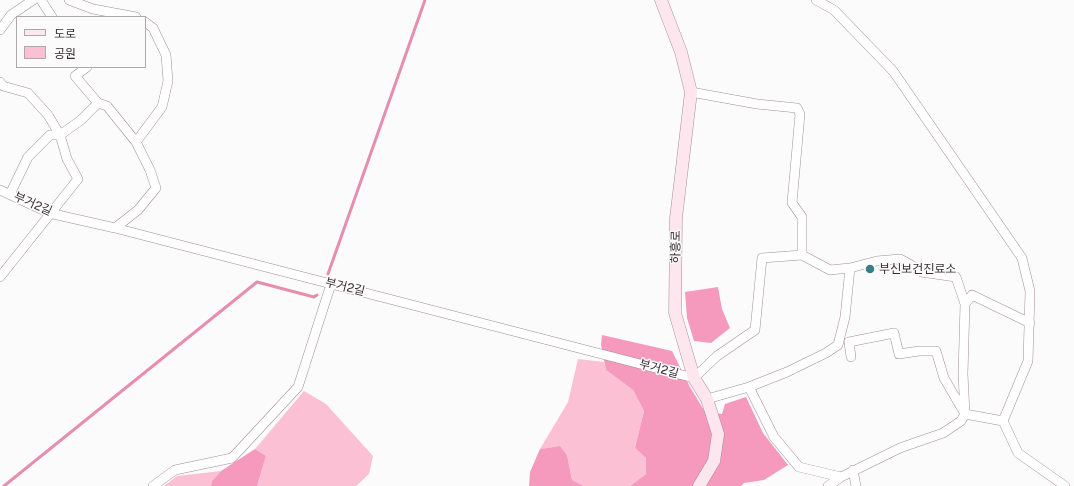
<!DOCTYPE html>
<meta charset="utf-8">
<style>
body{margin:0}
#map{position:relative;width:1074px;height:486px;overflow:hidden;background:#fbfbfb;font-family:"Public Sans","Noto Sans KR",sans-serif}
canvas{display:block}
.legend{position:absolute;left:16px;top:16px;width:130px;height:52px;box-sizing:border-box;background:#fbfbfb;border:1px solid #ada9aa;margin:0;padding:5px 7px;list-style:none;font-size:12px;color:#392d31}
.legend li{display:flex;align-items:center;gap:8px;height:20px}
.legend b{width:20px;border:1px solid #ada9aa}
</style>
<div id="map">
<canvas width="1074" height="486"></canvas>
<ul class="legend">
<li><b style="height:5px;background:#fde6ee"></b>도로</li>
<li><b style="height:11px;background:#fbc0d4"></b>공원</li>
</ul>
</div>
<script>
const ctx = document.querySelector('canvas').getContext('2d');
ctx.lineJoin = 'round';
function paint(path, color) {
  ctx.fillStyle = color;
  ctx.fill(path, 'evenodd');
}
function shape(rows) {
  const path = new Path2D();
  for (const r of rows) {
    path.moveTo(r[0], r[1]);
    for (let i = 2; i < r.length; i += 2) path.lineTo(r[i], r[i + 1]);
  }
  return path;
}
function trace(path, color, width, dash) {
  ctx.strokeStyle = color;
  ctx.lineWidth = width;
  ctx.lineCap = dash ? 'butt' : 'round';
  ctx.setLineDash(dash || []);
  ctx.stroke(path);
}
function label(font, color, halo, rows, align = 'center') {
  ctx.font = font + ' "Public Sans","Noto Sans KR",sans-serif';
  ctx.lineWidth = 3;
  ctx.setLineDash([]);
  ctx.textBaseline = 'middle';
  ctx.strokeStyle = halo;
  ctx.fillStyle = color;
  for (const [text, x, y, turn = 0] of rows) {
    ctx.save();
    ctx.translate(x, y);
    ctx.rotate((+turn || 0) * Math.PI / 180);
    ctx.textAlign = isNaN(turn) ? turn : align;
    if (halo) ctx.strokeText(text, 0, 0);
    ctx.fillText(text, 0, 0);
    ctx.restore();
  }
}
paint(shape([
 [578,359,604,362,606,370,633,390,644,411,635,448,646,458,646,474,630,486,584,486,572,480,567,455,560,446,540,449,568,402],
 [304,391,326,404,373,456,369,474,356,486,257,486,266,456,255,449],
 [221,471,212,481,211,486,164,486,177,476]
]), '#fbc0d4');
paint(shape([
 [718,287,722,309,730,328,711,343,694,341,687,318,685,292],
 [602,335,672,351,690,387,705,412,722,414,725,404,746,397,763,433,788,465,764,480,744,483,741,486,630,486,646,474,646,458,635,448,644,411,633,390,606,370,601,345],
 [560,446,567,455,572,480,584,486,529,486,530,472,540,449],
 [255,449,266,456,257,486,211,486,212,481,221,471]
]), '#f59abc');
trace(shape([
 [328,274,425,0],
 [4,486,257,282,314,297,317,295]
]), '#e78eb0', 3);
const street = shape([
 [41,0,52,17],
 [69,0,93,9,136,17],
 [816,0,834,10,893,71,1022,258,1030,291,1028,361,1003,421,1018,453,1065,486],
 [0,30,11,15,33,0],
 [87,67,75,76,98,103,107,106,136,142],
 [0,82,3,86,28,93,48,115,60,135,67,159,78,179,0,277],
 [691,92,757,104,797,108,800,114,792,203,802,217,802,255,830,270,850,268,877,261,900,259,911,265,921,272,956,277,965,304,972,295,1030,323],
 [0,190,49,213,115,228,694,378,717,356,755,330,762,258,802,255],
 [10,194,28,157,50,135,60,135,81,120,98,103],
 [115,228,138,210,156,188,150,170,136,142,162,107,168,81,166,55,153,28,145,22],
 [851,357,849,342,894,333,899,354,919,351,936,351,944,378,965,414,1003,421],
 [749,387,774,437,799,467,841,477,900,448,943,433,961,421,965,414,963,374,965,304],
 [707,399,749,387,787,372,826,353,838,345,845,317,850,268],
 [853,470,856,486],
 [153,486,175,470,232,458,298,387,331,284],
 [828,486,841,477]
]);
const secondary = shape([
 [661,0,681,52,691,92,676,218,675,313,694,378,707,399,718,434,714,461,699,486]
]);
trace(street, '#a88c95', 10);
trace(secondary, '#a88c95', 13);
trace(street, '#fff', 9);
trace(secondary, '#fde6ee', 12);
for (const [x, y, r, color] of [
 [870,269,5,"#387f88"]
]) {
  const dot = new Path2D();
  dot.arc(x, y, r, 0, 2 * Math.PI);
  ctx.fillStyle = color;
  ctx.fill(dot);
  trace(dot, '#fbfbfb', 1.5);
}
label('12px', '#392d31', '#fbfbfb', [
 ["부거2길",33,204,24],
 ["하흥로",676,247,-89],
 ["부거2길",345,287,14],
 ["부거2길",659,369,15]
]);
label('12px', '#392d31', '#fbfbfb', [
 ["부신보건진료소",879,269]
], 'left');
</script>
